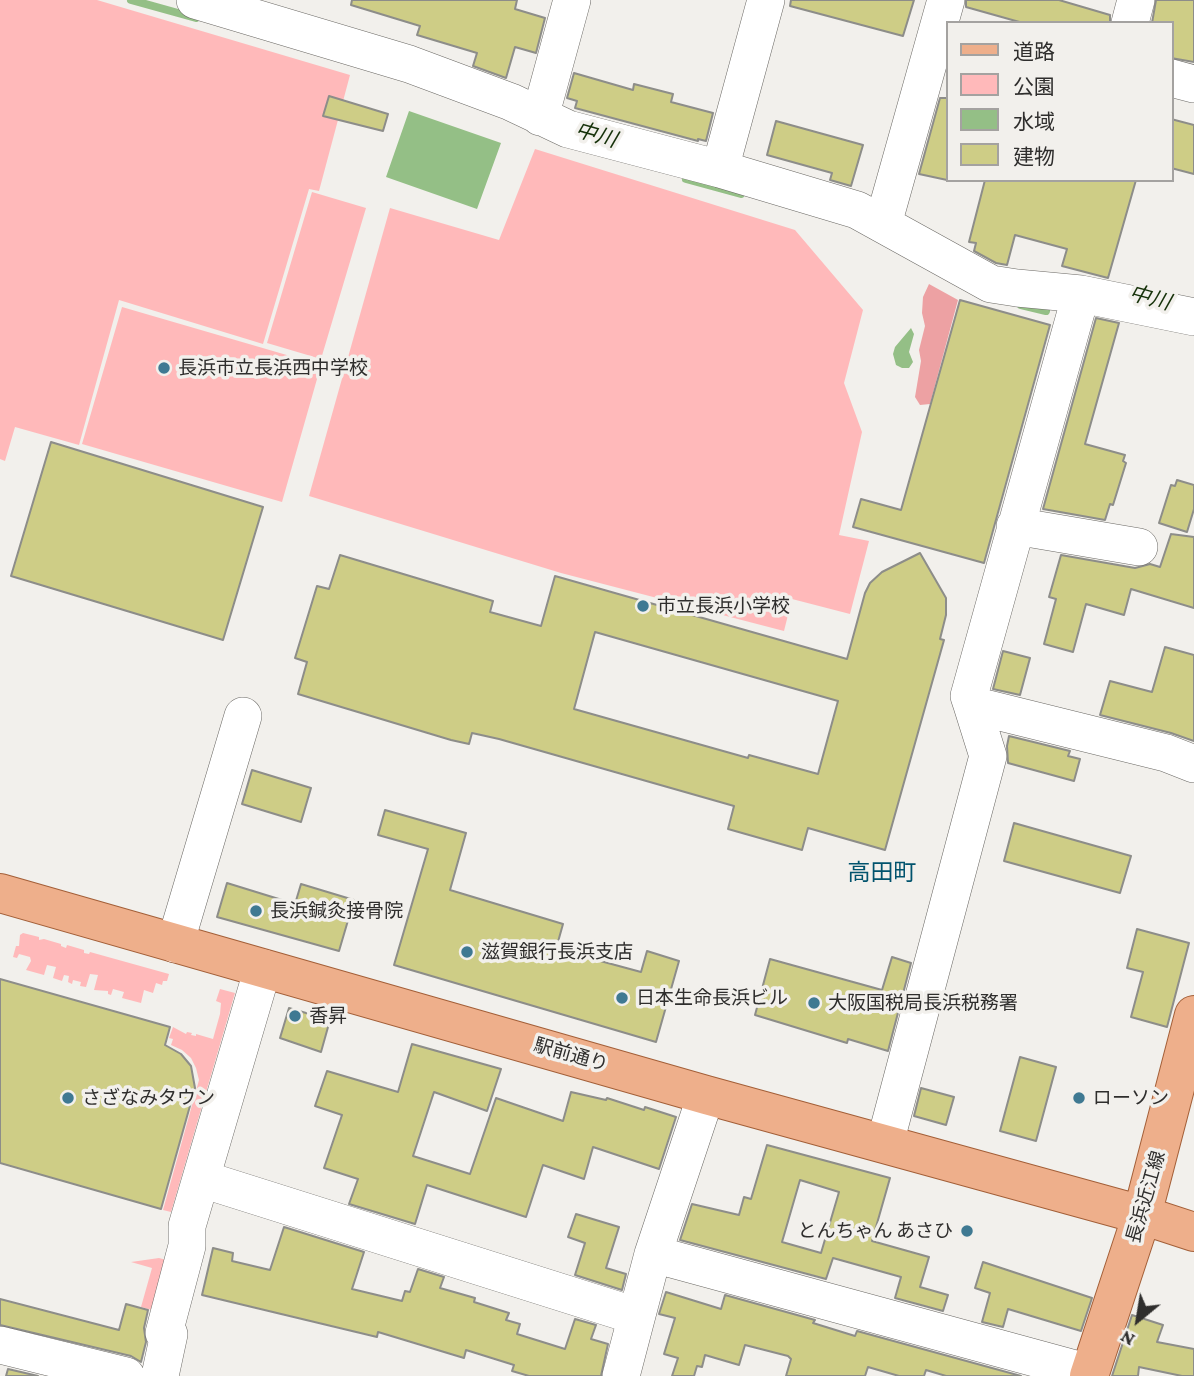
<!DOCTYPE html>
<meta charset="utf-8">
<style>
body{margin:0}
#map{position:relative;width:1194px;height:1376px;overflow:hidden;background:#f2f0ec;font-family:"Crimson Pro","Noto Sans JP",serif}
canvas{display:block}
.legend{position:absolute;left:946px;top:21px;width:228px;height:161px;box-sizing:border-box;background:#f2f0ec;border:2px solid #a4a2a0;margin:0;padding:9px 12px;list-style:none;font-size:21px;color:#2f2e2d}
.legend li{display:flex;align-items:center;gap:14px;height:35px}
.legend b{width:35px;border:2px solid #a4a2a0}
.north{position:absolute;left:1103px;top:1285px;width:70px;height:70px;-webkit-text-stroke:5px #f2f0ec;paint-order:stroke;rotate:210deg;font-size:19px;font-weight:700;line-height:28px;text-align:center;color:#2f2e2d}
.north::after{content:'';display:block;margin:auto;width:24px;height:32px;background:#2f2e2d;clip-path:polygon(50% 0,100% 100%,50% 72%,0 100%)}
</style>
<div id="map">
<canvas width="1194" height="1376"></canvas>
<ul class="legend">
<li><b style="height:9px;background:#eeaf8b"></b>道路</li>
<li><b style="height:19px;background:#ffb9ba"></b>公園</li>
<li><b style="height:19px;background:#94bf86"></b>水域</li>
<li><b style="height:19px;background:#cecd86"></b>建物</li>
</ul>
<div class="north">N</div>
</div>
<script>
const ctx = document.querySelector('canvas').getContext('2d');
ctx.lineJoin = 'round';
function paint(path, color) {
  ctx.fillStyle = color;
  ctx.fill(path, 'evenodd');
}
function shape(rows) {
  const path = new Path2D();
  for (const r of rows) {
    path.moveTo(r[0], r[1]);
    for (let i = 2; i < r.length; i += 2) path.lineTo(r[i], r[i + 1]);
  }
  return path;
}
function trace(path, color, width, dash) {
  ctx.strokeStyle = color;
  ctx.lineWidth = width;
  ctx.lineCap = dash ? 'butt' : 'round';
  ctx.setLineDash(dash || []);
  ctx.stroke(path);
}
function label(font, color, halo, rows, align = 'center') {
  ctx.font = font + ' "Crimson Pro","Noto Sans JP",serif';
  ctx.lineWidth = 7;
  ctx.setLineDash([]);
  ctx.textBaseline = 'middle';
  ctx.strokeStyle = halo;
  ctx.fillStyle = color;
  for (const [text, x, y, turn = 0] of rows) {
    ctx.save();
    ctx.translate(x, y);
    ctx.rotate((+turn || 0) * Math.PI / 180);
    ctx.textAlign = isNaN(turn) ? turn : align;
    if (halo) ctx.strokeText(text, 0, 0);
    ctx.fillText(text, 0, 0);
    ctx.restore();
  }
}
paint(shape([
 [0,0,97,0,350,75,319,191,309,189,263,344,119,300,79,445,15,427,5,461,0,459],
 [535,149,795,230,863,310,844,383,862,432,839,535,869,541,850,614,792,599,784,631,561,573,309,496,390,208,499,240],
 [312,192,366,208,321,359,267,343],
 [122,307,321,365,282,502,82,444],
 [23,933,39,937,39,940,44,939,61,944,61,946,66,948,67,945,84,950,84,953,89,954,90,952,169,974,167,981,163,981,162,985,156,983,153,993,144,990,141,1003,122,998,124,992,113,989,111,995,108,994,108,991,94,990,98,975,90,974,86,987,80,986,81,982,73,980,72,984,68,982,69,976,64,975,62,981,53,978,56,967,47,965,44,975,26,970,31,961,30,957,19,954,17,958,13,957,16,946,19,946,20,935],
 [220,989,235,993,171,1212,163,1210,199,1080,196,1068,191,1058,182,1050,171,1045,173,1039,169,1038,173,1027,186,1034,187,1032,192,1033,191,1035,196,1036,196,1034,213,1039,220,1014,221,1003,216,1001],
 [159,1258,174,1262,160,1312,141,1307,152,1268,131,1262]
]), '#ffb9ba');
paint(shape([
 [929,284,958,300,930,404,920,405,915,397,921,361,919,350,925,326,922,313,923,297]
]), '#eda1a3');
paint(shape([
 [409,111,501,143,477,209,386,177],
 [911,328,914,334,909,352,913,362,909,368,902,368,896,365,893,354,895,347]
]), '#94bf86');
trace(shape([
 [131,0,196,18],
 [686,179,741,194],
 [1021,305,1046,311]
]), '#94bf86', 8);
const building = shape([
 [352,0,517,0,515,9,545,18,536,53,515,47,506,78,473,66,477,53,417,35,420,26,351,5,352,0],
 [791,0,914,0,903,36,790,6,791,0],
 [966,0,1059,0,1110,15,1110,23,1023,23,966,7,966,0],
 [1156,0,1194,0,1194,62,1171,58,1171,23,1152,23,1156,0],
 [574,73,633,90,634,84,673,94,671,102,713,113,706,141,698,139,698,141,575,108,577,101,567,98,574,73],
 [329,96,388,114,383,131,323,116,329,96],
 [940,98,947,98,947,180,919,174,940,98],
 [1171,119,1194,125,1194,174,1171,168,1171,119],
 [776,121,863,145,851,186,830,180,832,173,767,155,776,121],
 [985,180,1136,180,1108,278,1062,266,1067,249,1015,235,1007,265,996,263,974,251,976,243,969,242,985,180],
 [960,300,1050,325,984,563,853,527,861,499,901,510,960,300],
 [1096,318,1119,323,1085,444,1125,455,1123,461,1126,463,1113,505,1110,504,1105,520,1043,509,1096,318],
 [51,442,263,507,223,640,11,576,51,442],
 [1177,480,1194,485,1194,509,1187,532,1159,523,1171,485,1175,486,1177,480],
 [1171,534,1194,537,1194,608,1131,589,1124,615,1086,604,1073,652,1044,644,1056,599,1049,597,1061,555,1135,568,1150,564,1160,567,1171,534],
 [920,553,946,598,946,615,940,639,944,640,885,850,808,828,802,850,728,829,734,806,499,739,472,733,469,744,451,740,298,694,307,662,295,658,317,586,329,589,340,555,493,601,490,612,541,626,555,576,847,659,865,593,870,583,882,572,920,553],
 [595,632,838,701,818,774,749,755,748,758,574,709,595,632],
 [1165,647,1194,655,1194,741,1171,733,1100,715,1110,681,1152,692,1165,647],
 [1003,651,1030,658,1020,695,993,689,1003,651],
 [1009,736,1070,751,1068,756,1080,759,1074,781,1008,763,1007,746,1009,736],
 [252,770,311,788,301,822,242,804,252,770],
 [385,810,466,833,450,890,563,924,556,949,641,972,647,951,679,961,656,1042,394,965,428,849,378,835,385,810],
 [1014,823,1131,856,1120,893,1004,861,1014,823],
 [227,883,295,904,301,884,354,900,339,951,217,917,227,883],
 [1137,929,1189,943,1167,1027,1131,1017,1143,972,1127,968,1137,929],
 [892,957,911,963,888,1051,848,1039,847,1043,755,1015,770,959,882,990,892,957],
 [0,979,170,1027,165,1045,181,1054,191,1066,195,1088,161,1209,0,1163,0,979],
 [289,1008,330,1020,321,1052,280,1038,289,1008],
 [412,1044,501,1069,487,1111,434,1092,413,1156,470,1174,496,1098,563,1121,571,1092,606,1100,607,1098,644,1110,645,1107,676,1117,659,1169,593,1147,584,1179,543,1165,526,1217,427,1185,415,1224,349,1204,358,1179,324,1168,342,1115,315,1106,327,1071,398,1092,412,1044],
 [1020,1057,1056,1067,1036,1141,1000,1131,1020,1057],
 [921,1088,954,1097,946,1125,914,1116,921,1088],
 [767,1145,890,1178,872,1241,929,1257,920,1287,948,1295,943,1311,895,1298,901,1277,833,1258,826,1279,680,1240,692,1204,739,1215,744,1197,751,1199,767,1145],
 [800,1180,839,1192,821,1253,782,1242,800,1180],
 [576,1214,619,1227,606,1268,626,1274,622,1290,575,1275,585,1243,568,1237,576,1214],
 [284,1227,364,1252,352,1289,402,1301,405,1291,410,1292,418,1269,444,1277,440,1288,475,1298,474,1302,509,1313,506,1320,520,1324,517,1334,565,1349,575,1319,596,1325,591,1339,608,1344,601,1376,529,1376,512,1371,514,1365,466,1350,464,1358,378,1332,377,1337,202,1295,213,1248,233,1253,232,1261,270,1270,284,1227],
 [983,1262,1092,1298,1081,1331,1008,1309,1003,1327,982,1322,990,1293,975,1288,983,1262],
 [666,1292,721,1309,725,1295,815,1320,813,1323,855,1336,857,1331,1021,1376,946,1376,926,1370,924,1376,899,1376,868,1367,865,1376,786,1376,791,1359,788,1356,745,1345,739,1365,705,1355,702,1367,697,1366,694,1376,672,1376,678,1358,664,1354,675,1318,659,1314,666,1292],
 [0,1299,119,1330,126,1304,148,1310,144,1328,146,1342,141,1362,131,1356,0,1325,0,1299],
 [1132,1315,1163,1325,1157,1342,1194,1349,1194,1376,1182,1376,1139,1367,1138,1376,1112,1376,1132,1315],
 [8,1369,38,1376,6,1376,8,1369]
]);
paint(building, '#cecd86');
trace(building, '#8d8d89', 2);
const minor = shape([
 [195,0,409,64,511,102,568,129,720,169,857,210,991,284,1017,288,1081,294,1194,317],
 [1130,23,1136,0],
 [1171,78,1194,84],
 [540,117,572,0],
 [720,169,766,0],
 [883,224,946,0],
 [1015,526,1139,547],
 [972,705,969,696,1081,294],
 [175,944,243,716],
 [885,1143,988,756,972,705,1166,753,1194,764],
 [202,1179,636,1316],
 [653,1254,1090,1373],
 [0,1345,126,1376],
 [160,1376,169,1334,164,1333,187,1246,187,1226,263,968],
 [621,1376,653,1254,706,1095]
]);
const major = shape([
 [0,893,706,1095,1142,1215,1194,1232],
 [1089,1376,1142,1215,1194,1015]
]);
trace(minor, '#6b6965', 38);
trace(major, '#a35f38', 40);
trace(minor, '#fff', 37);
trace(major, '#eeaf8b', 38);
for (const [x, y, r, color] of [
 [164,368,7,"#3f7992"],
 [643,606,7,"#3f7992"],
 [256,911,7,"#3f7992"],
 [467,952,7,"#3f7992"],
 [622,998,7,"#3f7992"],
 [814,1003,7,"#3f7992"],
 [295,1016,7,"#3f7992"],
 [68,1098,7,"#3f7992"],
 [1079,1098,7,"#3f7992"],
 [967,1231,7,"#3f7992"]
]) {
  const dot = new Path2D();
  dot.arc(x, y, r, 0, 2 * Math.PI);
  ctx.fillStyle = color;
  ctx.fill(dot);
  trace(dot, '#f2f0ec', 2.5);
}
label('19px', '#2f2e2d', '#f2f0ec', [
 ["長浜市立長浜西中学校",178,368],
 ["市立長浜小学校",657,606],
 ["長浜鍼灸接骨院",270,911],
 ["滋賀銀行長浜支店",481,952],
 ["日本生命長浜ビル",636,998],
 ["大阪国税局長浜税務署",828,1003],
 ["香昇",309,1016],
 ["さざなみタウン",82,1098],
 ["ローソン",1093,1098],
 ["とんちゃん あさひ",953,1231,"right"]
], 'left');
label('19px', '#2f2e2d', '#f2f0ec', [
 ["駅前通り",571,1055,16],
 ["長浜近江線",1146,1197,-74]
]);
label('italic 21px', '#153109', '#f2f0ec', [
 ["中川",596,135,16],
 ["中川",1150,298,15]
]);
label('23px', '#01536d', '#f2f0ec', [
 ["高田町",882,873]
]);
</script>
